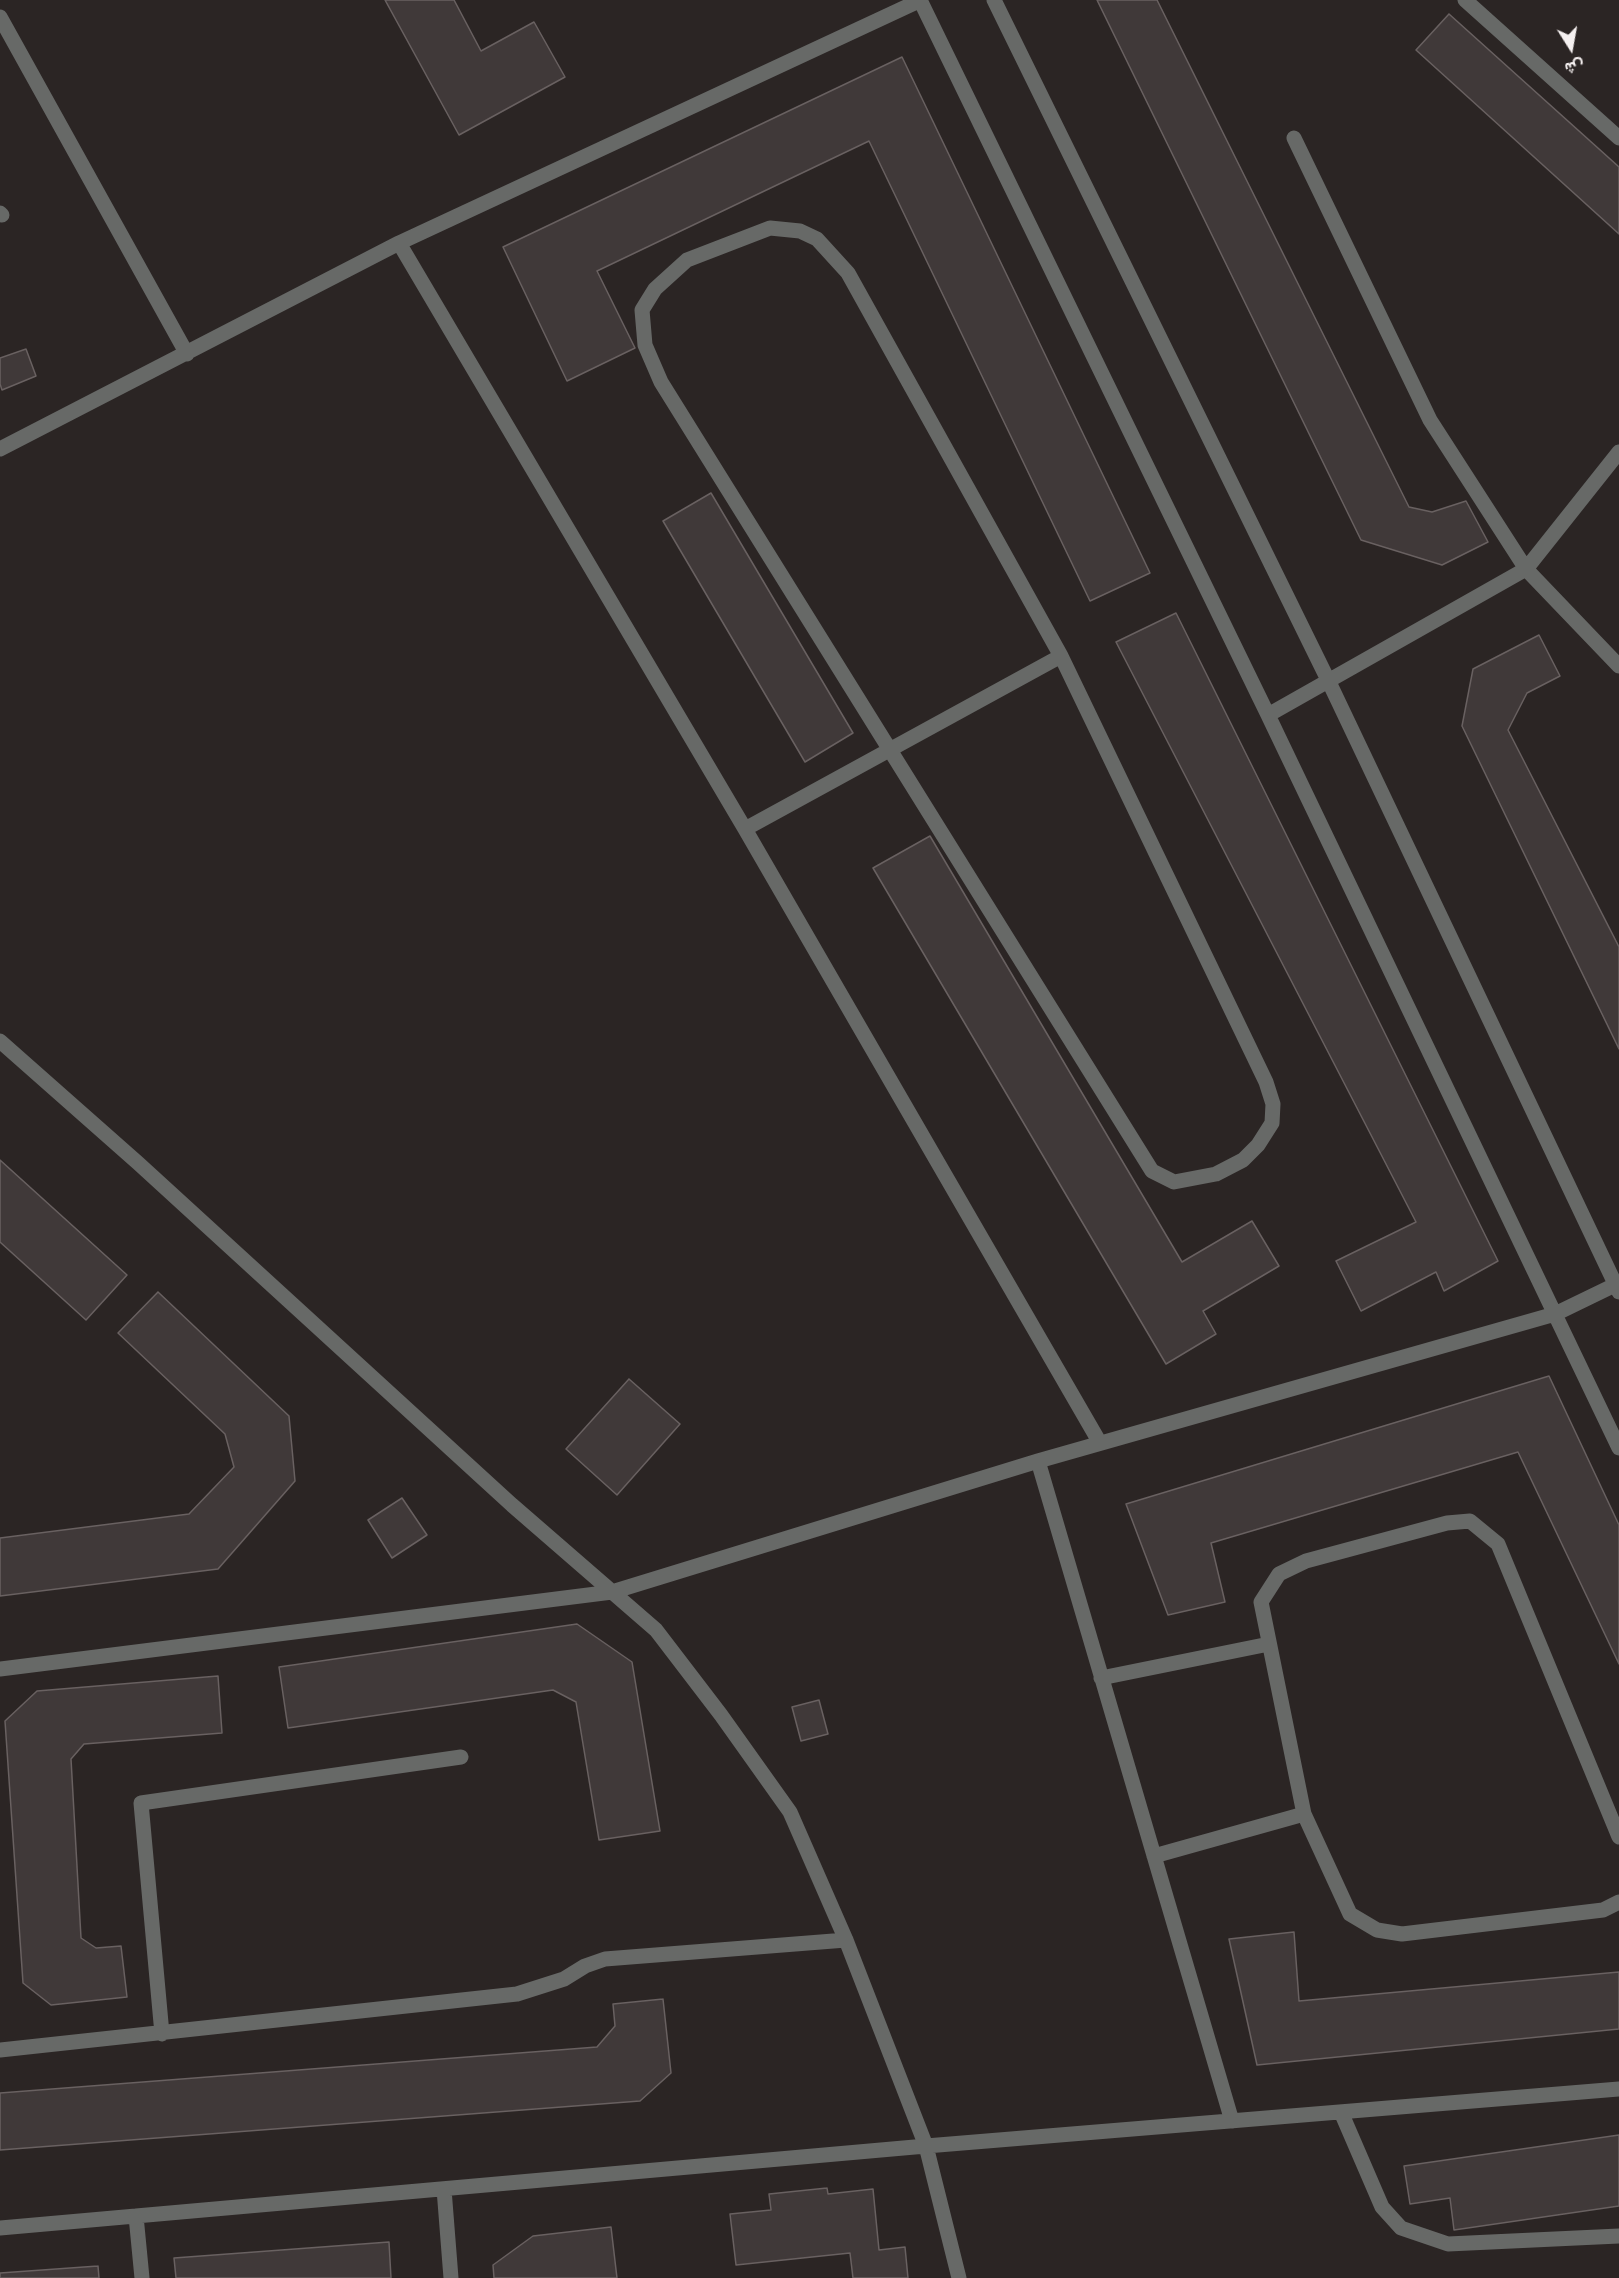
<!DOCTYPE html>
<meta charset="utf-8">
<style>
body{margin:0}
#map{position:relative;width:1619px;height:2278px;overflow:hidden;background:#2b2524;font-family:"Sofia Sans Condensed",Vazirmatn,sans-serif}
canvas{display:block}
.north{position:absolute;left:1541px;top:18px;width:60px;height:60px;-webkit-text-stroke:4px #2b2524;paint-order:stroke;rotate:169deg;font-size:16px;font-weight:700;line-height:24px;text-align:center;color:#f5f0f0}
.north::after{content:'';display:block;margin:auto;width:21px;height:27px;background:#f5f0f0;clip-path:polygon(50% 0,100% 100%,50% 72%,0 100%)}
</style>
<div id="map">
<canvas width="1619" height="2278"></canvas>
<div class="north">ش</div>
</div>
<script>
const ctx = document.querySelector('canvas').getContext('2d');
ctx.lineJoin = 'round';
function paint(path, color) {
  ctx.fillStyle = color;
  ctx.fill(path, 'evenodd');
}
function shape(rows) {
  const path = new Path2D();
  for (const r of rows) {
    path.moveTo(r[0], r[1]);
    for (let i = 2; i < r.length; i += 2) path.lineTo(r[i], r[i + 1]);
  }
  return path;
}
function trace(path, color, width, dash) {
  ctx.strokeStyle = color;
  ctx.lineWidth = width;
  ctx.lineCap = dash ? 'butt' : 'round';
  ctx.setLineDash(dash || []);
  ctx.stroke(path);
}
const building = shape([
 [385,0,454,0,481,51,534,22,565,77,459,135,385,0],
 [1097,0,1157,0,1409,507,1432,512,1466,501,1488,542,1442,565,1361,540,1097,0],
 [1449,14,1619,167,1619,234,1416,50,1449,14],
 [902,57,1150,573,1090,601,869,141,597,271,635,348,567,381,503,247,902,57],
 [26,349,36,376,2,390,0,384,0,358,26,349],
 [711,493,853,733,805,762,663,521,711,493],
 [1176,613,1498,1261,1444,1291,1436,1272,1361,1311,1336,1261,1416,1222,1116,642,1176,613],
 [1539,635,1560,676,1527,693,1508,730,1619,947,1619,1049,1462,726,1473,669,1539,635],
 [930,836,1182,1262,1252,1221,1279,1266,1203,1311,1216,1334,1166,1364,873,868,930,836],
 [0,1160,127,1275,86,1320,0,1242,0,1160],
 [158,1292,289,1416,295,1481,218,1569,0,1596,0,1538,189,1514,234,1467,225,1434,118,1333,158,1292],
 [1549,1376,1619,1525,1619,1664,1518,1452,1211,1543,1225,1602,1168,1615,1126,1504,1549,1376],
 [629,1379,680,1424,617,1495,566,1449,629,1379],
 [402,1498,427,1535,392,1558,368,1520,402,1498],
 [577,1624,632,1662,660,1831,599,1840,576,1702,553,1690,288,1728,279,1667,577,1624],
 [218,1676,222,1733,84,1744,71,1759,81,1938,96,1948,121,1946,127,1997,51,2005,23,1983,5,1721,37,1691,218,1676],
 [819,1700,828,1734,801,1741,792,1707,819,1700],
 [1294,1932,1299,2001,1619,1972,1619,2029,1257,2065,1229,1939,1294,1932],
 [663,1999,671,2073,640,2101,0,2150,0,2093,597,2047,615,2026,613,2004,663,1999],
 [1619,2135,1619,2206,1454,2230,1450,2198,1410,2204,1404,2166,1619,2135],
 [827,2188,828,2194,873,2189,879,2250,905,2247,908,2278,853,2278,850,2253,736,2265,730,2214,771,2210,769,2194,827,2188],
 [611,2227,617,2278,494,2278,493,2265,533,2236,611,2227],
 [389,2242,391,2278,176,2278,174,2258,389,2242],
 [98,2266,99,2278,0,2278,0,2273,98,2266]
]);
paint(building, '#403939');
trace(building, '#696161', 1.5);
trace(shape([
 [920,0,1268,715,1619,1448],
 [994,0,1329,682,1619,1292],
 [1465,0,1619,138],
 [0,17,187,354],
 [1294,138,1430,420,1526,569,1619,666],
 [0,213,2,215],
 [770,228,800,231,817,239,848,273,1061,656,1266,1082,1273,1104,1272,1123,1258,1145,1243,1160,1216,1174,1174,1182,1152,1171,661,382,645,345,642,310,655,289,687,260,770,228],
 [399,243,745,829,1100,1443],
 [0,449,399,243,921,0],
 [1268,715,1526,569,1619,452],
 [745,829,1061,656],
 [0,1041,138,1163,512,1505,656,1630,721,1715,790,1812,846,1940,926,2146,959,2278],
 [1038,1461,1232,2121],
 [0,1669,612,1592,1038,1461,1555,1314,1619,1283],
 [1101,1678,1269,1644],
 [1619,1837,1498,1544,1470,1521,1447,1523,1306,1561,1279,1574,1261,1602,1304,1814,1350,1914,1377,1930,1402,1934,1603,1910,1619,1902],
 [1154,1856,1304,1814],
 [162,2034,141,1803,461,1757],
 [0,2050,517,1994,564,1979,585,1966,605,1959,846,1940],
 [1341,2112,1382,2207,1401,2228,1448,2244,1619,2236],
 [444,2189,451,2278],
 [136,2216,142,2278],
 [0,2228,926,2146,1619,2089]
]), '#676967', 15);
</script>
